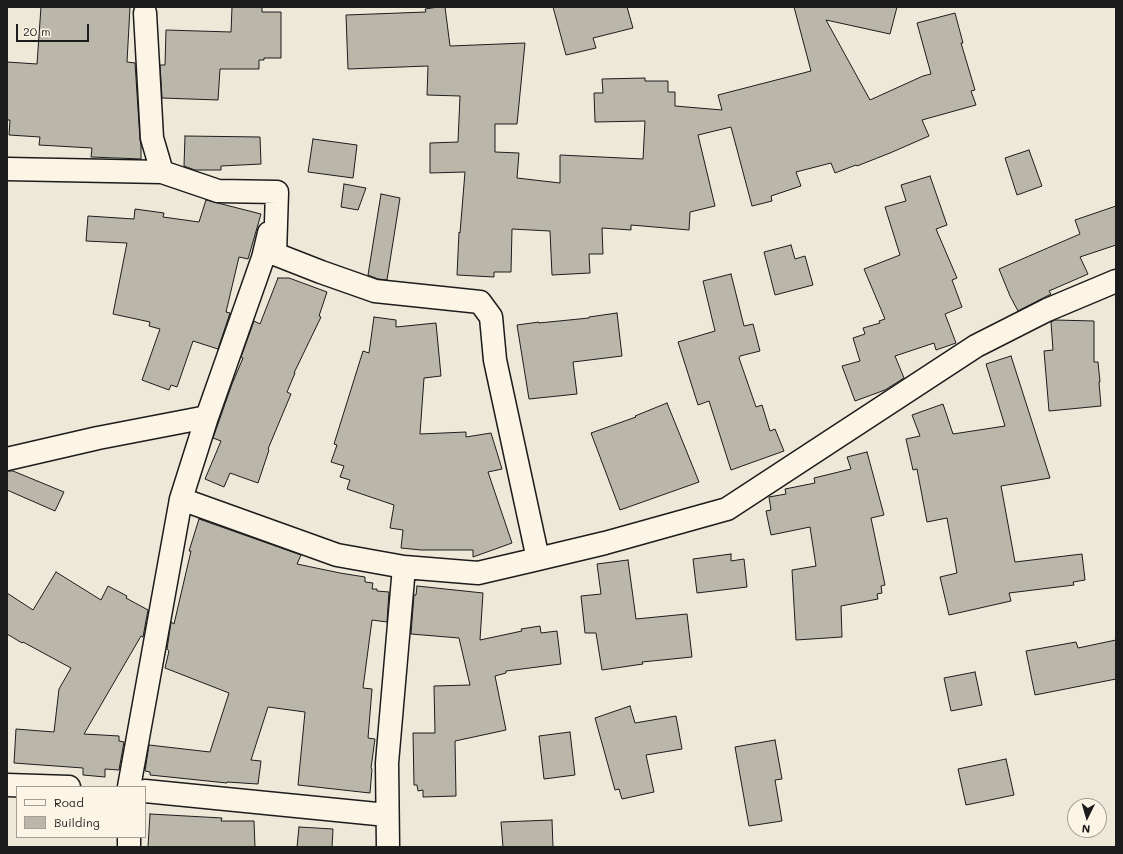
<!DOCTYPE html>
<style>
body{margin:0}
#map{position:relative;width:1123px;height:854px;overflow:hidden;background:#eee8d9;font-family:Mali,sans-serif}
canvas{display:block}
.frame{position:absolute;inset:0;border:8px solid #1c1c1c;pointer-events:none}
.legend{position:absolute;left:16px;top:786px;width:130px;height:52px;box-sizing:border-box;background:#fcf5e5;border:1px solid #a29e95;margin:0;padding:5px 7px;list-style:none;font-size:12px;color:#1c1c1c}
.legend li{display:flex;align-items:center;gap:8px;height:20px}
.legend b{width:20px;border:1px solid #a29e95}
.north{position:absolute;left:1067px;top:798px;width:40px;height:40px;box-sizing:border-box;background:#fcf5e5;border:1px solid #a29e95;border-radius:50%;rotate:185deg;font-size:11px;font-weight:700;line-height:16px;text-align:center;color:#1c1c1c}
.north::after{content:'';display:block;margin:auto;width:14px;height:18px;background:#1c1c1c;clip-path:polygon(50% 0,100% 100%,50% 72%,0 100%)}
.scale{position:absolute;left:16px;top:24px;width:73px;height:18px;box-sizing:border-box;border:2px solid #1c1c1c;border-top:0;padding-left:5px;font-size:12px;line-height:14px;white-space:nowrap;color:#1c1c1c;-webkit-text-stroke:3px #fcf5e5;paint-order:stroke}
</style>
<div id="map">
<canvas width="1123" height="854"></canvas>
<div class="frame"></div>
<ul class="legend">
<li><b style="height:5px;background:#fcf5e5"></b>Road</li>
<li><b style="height:11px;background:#bab6aa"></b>Building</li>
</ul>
<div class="north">N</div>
<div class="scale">20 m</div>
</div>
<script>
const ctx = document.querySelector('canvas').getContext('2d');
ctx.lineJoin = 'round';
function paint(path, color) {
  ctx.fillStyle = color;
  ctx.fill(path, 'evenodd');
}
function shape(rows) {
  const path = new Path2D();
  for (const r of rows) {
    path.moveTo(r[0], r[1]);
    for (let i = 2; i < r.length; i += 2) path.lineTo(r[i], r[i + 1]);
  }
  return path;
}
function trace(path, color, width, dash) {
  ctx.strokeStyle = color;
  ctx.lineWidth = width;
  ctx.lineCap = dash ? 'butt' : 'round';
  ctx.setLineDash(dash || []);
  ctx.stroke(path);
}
const building = shape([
 [41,7,130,7,127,62,135,63,140,139,141,146,141,159,91,157,92,148,39,145,40,137,9,135,10,120,7,120,7,62,37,64,41,7],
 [232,7,262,7,262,12,281,12,281,58,264,58,264,60,259,60,259,69,220,69,218,100,162,98,160,65,165,65,166,30,231,32,232,7],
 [438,7,445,7,450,46,525,43,517,124,495,124,495,152,519,153,517,178,560,183,560,155,643,159,645,121,595,122,594,93,603,93,602,79,645,78,645,81,668,81,668,92,675,92,675,106,722,110,718,95,811,71,794,7,897,7,890,34,826,20,870,100,923,76,931,74,917,23,955,13,963,43,961,43,975,90,971,91,976,105,922,120,929,136,890,153,857,166,856,165,835,173,831,163,796,172,801,186,771,196,772,201,752,206,731,127,698,135,715,206,690,212,689,230,631,225,631,230,602,228,603,254,589,254,590,273,552,275,550,231,512,229,511,272,494,272,494,277,457,275,459,232,460,233,465,172,430,173,430,143,458,142,460,96,427,95,428,66,348,69,346,15,426,12,425,9,438,7],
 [553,7,627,7,633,28,593,38,596,48,566,55,553,7],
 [185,136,260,137,261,164,221,166,221,170,195,170,184,166,185,136],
 [313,139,357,145,353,178,308,172,313,139],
 [1029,150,1042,186,1017,195,1005,158,1029,150],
 [930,176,947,225,936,229,957,278,952,280,962,307,945,314,956,343,936,350,934,343,895,356,904,378,885,390,855,401,842,366,860,361,853,338,865,334,863,328,880,323,879,321,885,319,864,269,900,255,885,207,906,201,901,185,930,176],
 [344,184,366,188,358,210,341,207,344,184],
 [381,194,400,198,387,280,378,279,368,275,381,194],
 [206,200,261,214,248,259,239,257,226,312,230,313,218,349,193,341,177,387,171,385,169,390,142,380,160,329,149,326,150,322,113,314,127,243,86,241,88,216,134,219,135,209,164,213,163,217,199,222,206,200],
 [1116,206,1116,245,1080,257,1088,274,1049,291,1051,294,1018,311,1010,296,999,269,1080,234,1075,220,1116,206],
 [791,245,795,259,805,256,813,285,775,295,764,252,791,245],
 [731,274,744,326,753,324,760,351,740,356,739,358,756,407,762,405,770,431,775,429,784,451,731,470,709,401,698,405,678,342,715,331,703,281,731,274],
 [278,278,289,278,327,292,319,316,321,317,294,373,295,373,287,392,291,394,268,449,269,450,258,483,230,473,224,487,205,479,221,441,213,438,232,384,243,358,241,357,254,321,260,324,278,278],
 [617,313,622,356,573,362,577,394,529,399,517,325,539,322,539,323,589,318,589,317,617,313],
 [374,317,396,320,396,327,436,323,441,376,424,378,420,434,466,432,466,437,491,433,502,469,488,472,512,543,473,557,473,550,421,550,401,548,403,530,390,528,394,505,347,489,350,480,340,477,344,466,331,462,337,445,334,444,363,351,369,353,374,317],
 [1055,320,1094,321,1094,362,1098,362,1100,382,1099,382,1101,406,1049,411,1044,351,1053,350,1051,322,1055,320],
 [1011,356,1050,478,1001,486,1015,562,1082,554,1085,580,1073,582,1074,585,1009,593,1011,601,949,615,940,577,957,573,947,518,927,522,917,469,913,470,906,439,920,436,912,415,943,404,953,434,1005,426,986,364,1011,356],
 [667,403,699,482,620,510,591,433,636,417,635,416,667,403],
 [867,452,884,515,871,518,885,585,881,586,882,593,877,594,878,599,841,606,842,637,796,640,792,570,816,566,810,527,771,535,766,511,771,510,769,497,786,494,785,489,815,483,814,478,851,469,847,457,867,452],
 [7,471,13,471,64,492,55,511,7,490,7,471],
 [199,519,301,555,297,564,340,573,365,577,365,582,373,583,372,589,377,589,377,591,389,592,387,622,372,620,363,688,372,689,368,738,375,739,371,768,372,769,370,793,298,785,305,712,268,707,251,760,261,761,258,784,227,782,227,783,150,775,150,772,145,771,149,745,210,752,229,693,165,668,169,651,167,649,171,622,174,624,191,551,189,551,199,519],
 [731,554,731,561,744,559,747,587,697,593,693,559,731,554],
 [628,560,636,619,687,614,692,657,642,662,643,664,602,670,596,633,585,633,581,596,601,594,597,564,628,560],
 [56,572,101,600,108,586,127,596,126,598,148,610,143,637,141,636,84,734,119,736,119,741,124,742,119,770,105,769,105,777,83,775,83,768,14,763,16,729,54,732,59,689,71,668,23,642,22,643,7,634,7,593,33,610,56,572],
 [417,586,483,593,480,640,522,631,521,629,540,626,541,633,557,631,561,664,506,671,506,673,495,676,506,730,455,741,456,796,423,797,423,790,418,791,417,785,414,785,413,733,435,733,434,686,470,685,459,638,411,634,414,595,416,595,417,586],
 [1116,640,1116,679,1035,695,1026,651,1076,642,1078,648,1116,640],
 [975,672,982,705,951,711,944,678,975,672],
 [630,706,635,723,676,716,682,749,646,755,654,792,622,799,619,789,615,790,595,718,630,706],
 [570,732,575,775,544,779,539,736,570,732],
 [775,740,782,779,775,780,782,821,749,826,735,747,775,740],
 [1006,759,1014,795,966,805,958,769,1006,759],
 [150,814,222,818,221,821,254,821,255,847,148,847,150,814],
 [552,820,553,847,503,847,501,822,552,820],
 [299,827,333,829,332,847,297,847,299,827]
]);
paint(building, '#bab6aa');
trace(building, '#1c1c1c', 1);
const street = shape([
 [145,13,152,138,162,172],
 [7,169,162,172,218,191,277,192,275,254,321,272,375,291,480,302,491,317,495,360,538,559],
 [7,459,98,438,207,417],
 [181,499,337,555,404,567,478,573,538,559,605,543,727,509,976,346,1047,310,1116,281],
 [7,785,69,787],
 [129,787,181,499,207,417,263,258,269,233],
 [145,791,387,815],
 [129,837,129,847],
 [388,847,387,763,404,567]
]);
trace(street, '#1c1c1c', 25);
trace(street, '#fcf5e5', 22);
</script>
